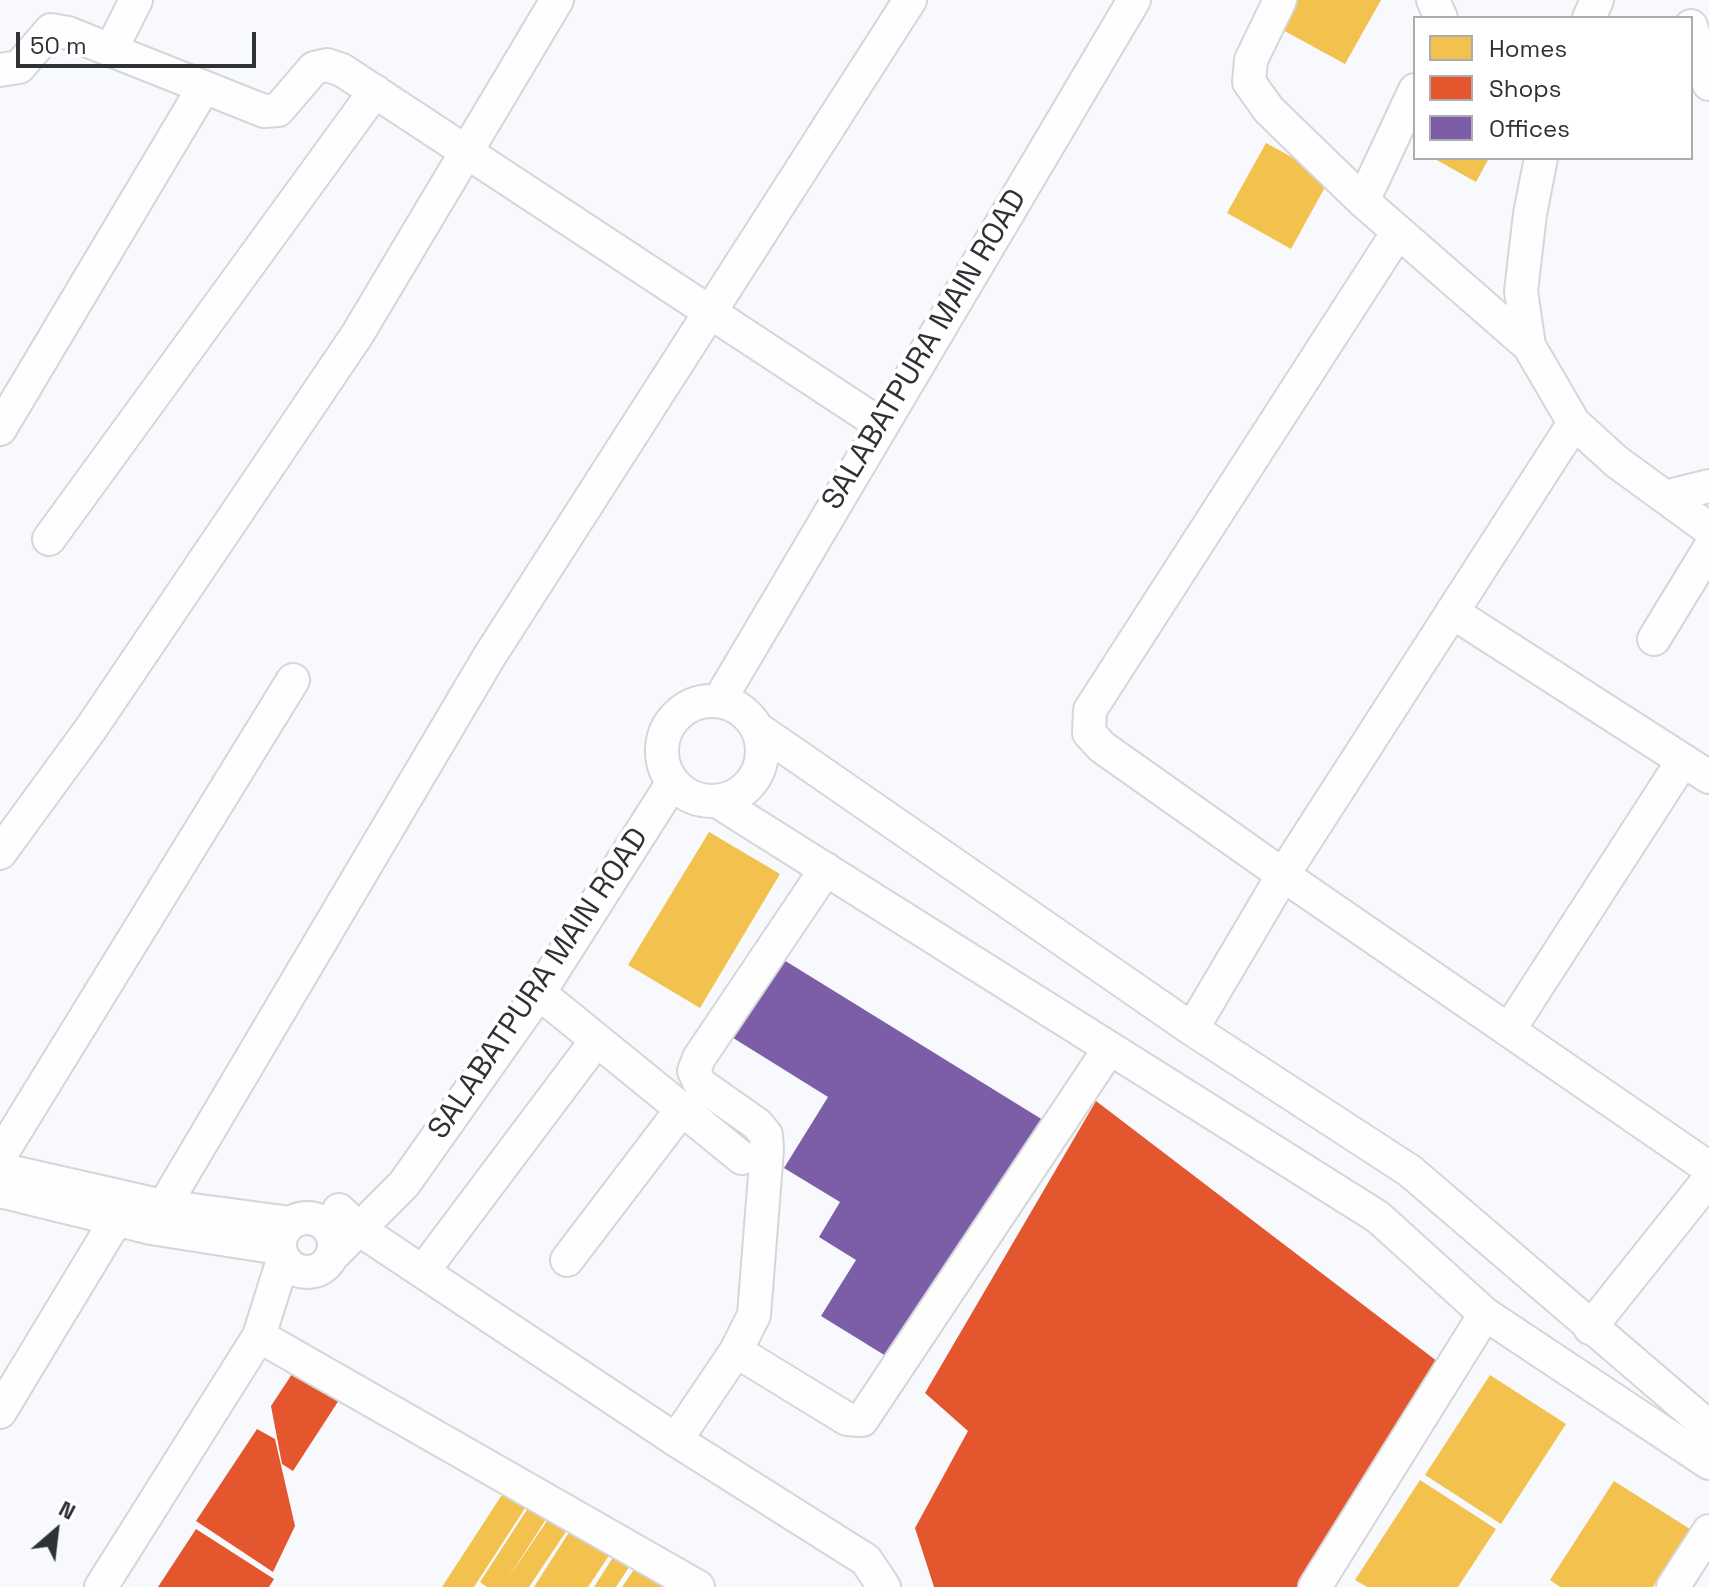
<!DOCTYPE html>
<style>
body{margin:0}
#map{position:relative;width:1709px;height:1587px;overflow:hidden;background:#f7f9fd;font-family:"Space Grotesk",sans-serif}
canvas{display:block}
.legend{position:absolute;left:1413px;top:16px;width:280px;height:144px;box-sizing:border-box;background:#fff;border:2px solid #abadae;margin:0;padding:10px 14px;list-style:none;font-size:24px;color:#2e3135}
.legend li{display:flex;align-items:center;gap:16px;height:40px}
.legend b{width:40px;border:2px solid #abadae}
.north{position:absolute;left:16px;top:1491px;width:80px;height:80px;-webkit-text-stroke:6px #fff;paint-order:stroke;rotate:28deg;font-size:22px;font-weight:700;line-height:32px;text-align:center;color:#2e3135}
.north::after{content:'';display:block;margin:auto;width:28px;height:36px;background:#2e3135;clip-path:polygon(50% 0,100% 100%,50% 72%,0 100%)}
.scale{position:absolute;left:16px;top:32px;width:240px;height:36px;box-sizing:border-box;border:4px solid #2e3135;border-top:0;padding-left:10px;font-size:24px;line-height:28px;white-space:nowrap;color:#2e3135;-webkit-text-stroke:6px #fff;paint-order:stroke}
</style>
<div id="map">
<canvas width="1709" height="1587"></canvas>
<ul class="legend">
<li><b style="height:22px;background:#f2c14e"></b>Homes</li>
<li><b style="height:22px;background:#e4572e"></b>Shops</li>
<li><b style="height:22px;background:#7b5ea7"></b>Offices</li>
</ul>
<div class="north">N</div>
<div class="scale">50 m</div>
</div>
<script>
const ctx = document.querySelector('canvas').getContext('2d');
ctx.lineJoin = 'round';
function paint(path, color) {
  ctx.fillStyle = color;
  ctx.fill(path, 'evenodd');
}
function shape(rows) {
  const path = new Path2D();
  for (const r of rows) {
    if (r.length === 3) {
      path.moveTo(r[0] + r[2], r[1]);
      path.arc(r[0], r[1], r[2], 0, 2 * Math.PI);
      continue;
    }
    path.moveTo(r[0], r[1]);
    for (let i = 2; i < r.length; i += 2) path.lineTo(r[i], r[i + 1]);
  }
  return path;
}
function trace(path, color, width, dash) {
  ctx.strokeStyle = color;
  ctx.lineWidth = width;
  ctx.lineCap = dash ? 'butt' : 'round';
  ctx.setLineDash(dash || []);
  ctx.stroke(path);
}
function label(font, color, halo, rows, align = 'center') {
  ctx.font = font + ' "Space Grotesk",sans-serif';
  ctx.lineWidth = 8;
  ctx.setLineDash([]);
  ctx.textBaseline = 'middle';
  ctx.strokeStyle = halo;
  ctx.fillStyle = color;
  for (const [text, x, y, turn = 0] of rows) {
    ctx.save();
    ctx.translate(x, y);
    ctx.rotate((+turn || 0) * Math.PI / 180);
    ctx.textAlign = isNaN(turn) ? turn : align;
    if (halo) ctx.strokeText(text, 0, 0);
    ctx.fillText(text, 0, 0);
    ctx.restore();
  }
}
paint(shape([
 [1297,0,1381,0,1345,64,1281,29],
 [1266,143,1330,178,1291,249,1227,213],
 [1433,158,1489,158,1476,182],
 [709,832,780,874,700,1008,628,965],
 [1490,1375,1566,1424,1501,1524,1425,1475],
 [1420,1480,1496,1529,1458,1587,1367,1587,1355,1580],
 [1614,1481,1690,1529,1653,1587,1560,1587,1550,1580],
 [507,1487,529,1502,474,1587,442,1587],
 [530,1505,548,1516,507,1580,555,1509,573,1521,529,1587,487,1587,480,1582],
 [575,1523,614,1548,588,1587,534,1587],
 [619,1548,635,1558,616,1587,594,1587],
 [640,1561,667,1579,662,1587,622,1587]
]), '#f2c14e');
paint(shape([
 [1096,1101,1446,1368,1302,1587,934,1587,915,1528,968,1431,925,1393],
 [296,1368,341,1397,293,1471,282,1464,271,1406],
 [257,1429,275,1439,295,1526,273,1572,196,1521],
 [196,1529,274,1579,269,1587,158,1587]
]), '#e4572e');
paint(shape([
 [779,957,1043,1120,894,1361,821,1316,856,1260,819,1237,840,1202,784,1168,828,1097,730,1036]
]), '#7b5ea7');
const minor = shape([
 [1280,0,1251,60,1249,82,1269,110,1363,201,1529,346],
 [1433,0,1441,18],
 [1589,18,1597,0],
 [1691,26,1709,84],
 [111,50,136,0],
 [0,70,19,67,51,30,68,33,264,111,278,110,314,68,327,65,342,70,880,424],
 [1541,158,1530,214,1521,291,1529,346,1574,423,1617,462,1709,529],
 [1363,201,1415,90],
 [1398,232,1090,710,1089,733,1102,747,1283,875,1709,1168],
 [0,429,204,87],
 [1665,497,1709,486],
 [49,539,375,91],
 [1452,612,1709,777],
 [1654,639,1709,549],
 [712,751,50],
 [719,701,1134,0],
 [758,729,1192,1029,1410,1171,1709,1427],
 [717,801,1378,1217,1485,1314,1709,1463],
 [0,853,92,727,357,335,557,0],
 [539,993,742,1158],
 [1192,1029,1283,875,1574,423],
 [1509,1030,1682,762],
 [0,1156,293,680],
 [0,1169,163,1206,291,1223],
 [0,1191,151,1228,279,1248],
 [339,1210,360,1230,676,1440,866,1560,884,1587],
 [307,1245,27],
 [151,1228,489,657,910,0],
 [333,1255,404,1184,539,993,673,782],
 [567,1260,682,1109],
 [424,1270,596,1041],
 [1590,1328,1709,1179],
 [259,1336,698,1587],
 [736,1351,847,1419,862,1420,1109,1049],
 [0,1412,116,1220],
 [676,1440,736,1351,754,1315,767,1150,766,1135,757,1124,700,1084,694,1071,699,1058,826,869],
 [101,1587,259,1336,283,1260],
 [1315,1587,1485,1314],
 [1673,1587,1709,1531]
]);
trace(minor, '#d4d6da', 36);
trace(minor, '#fefeff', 32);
label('30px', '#2e3135', '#fff', [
 ["SALABATPURA MAIN ROAD",925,350,-59],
 ["SALABATPURA MAIN ROAD",539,984,-56]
]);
</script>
